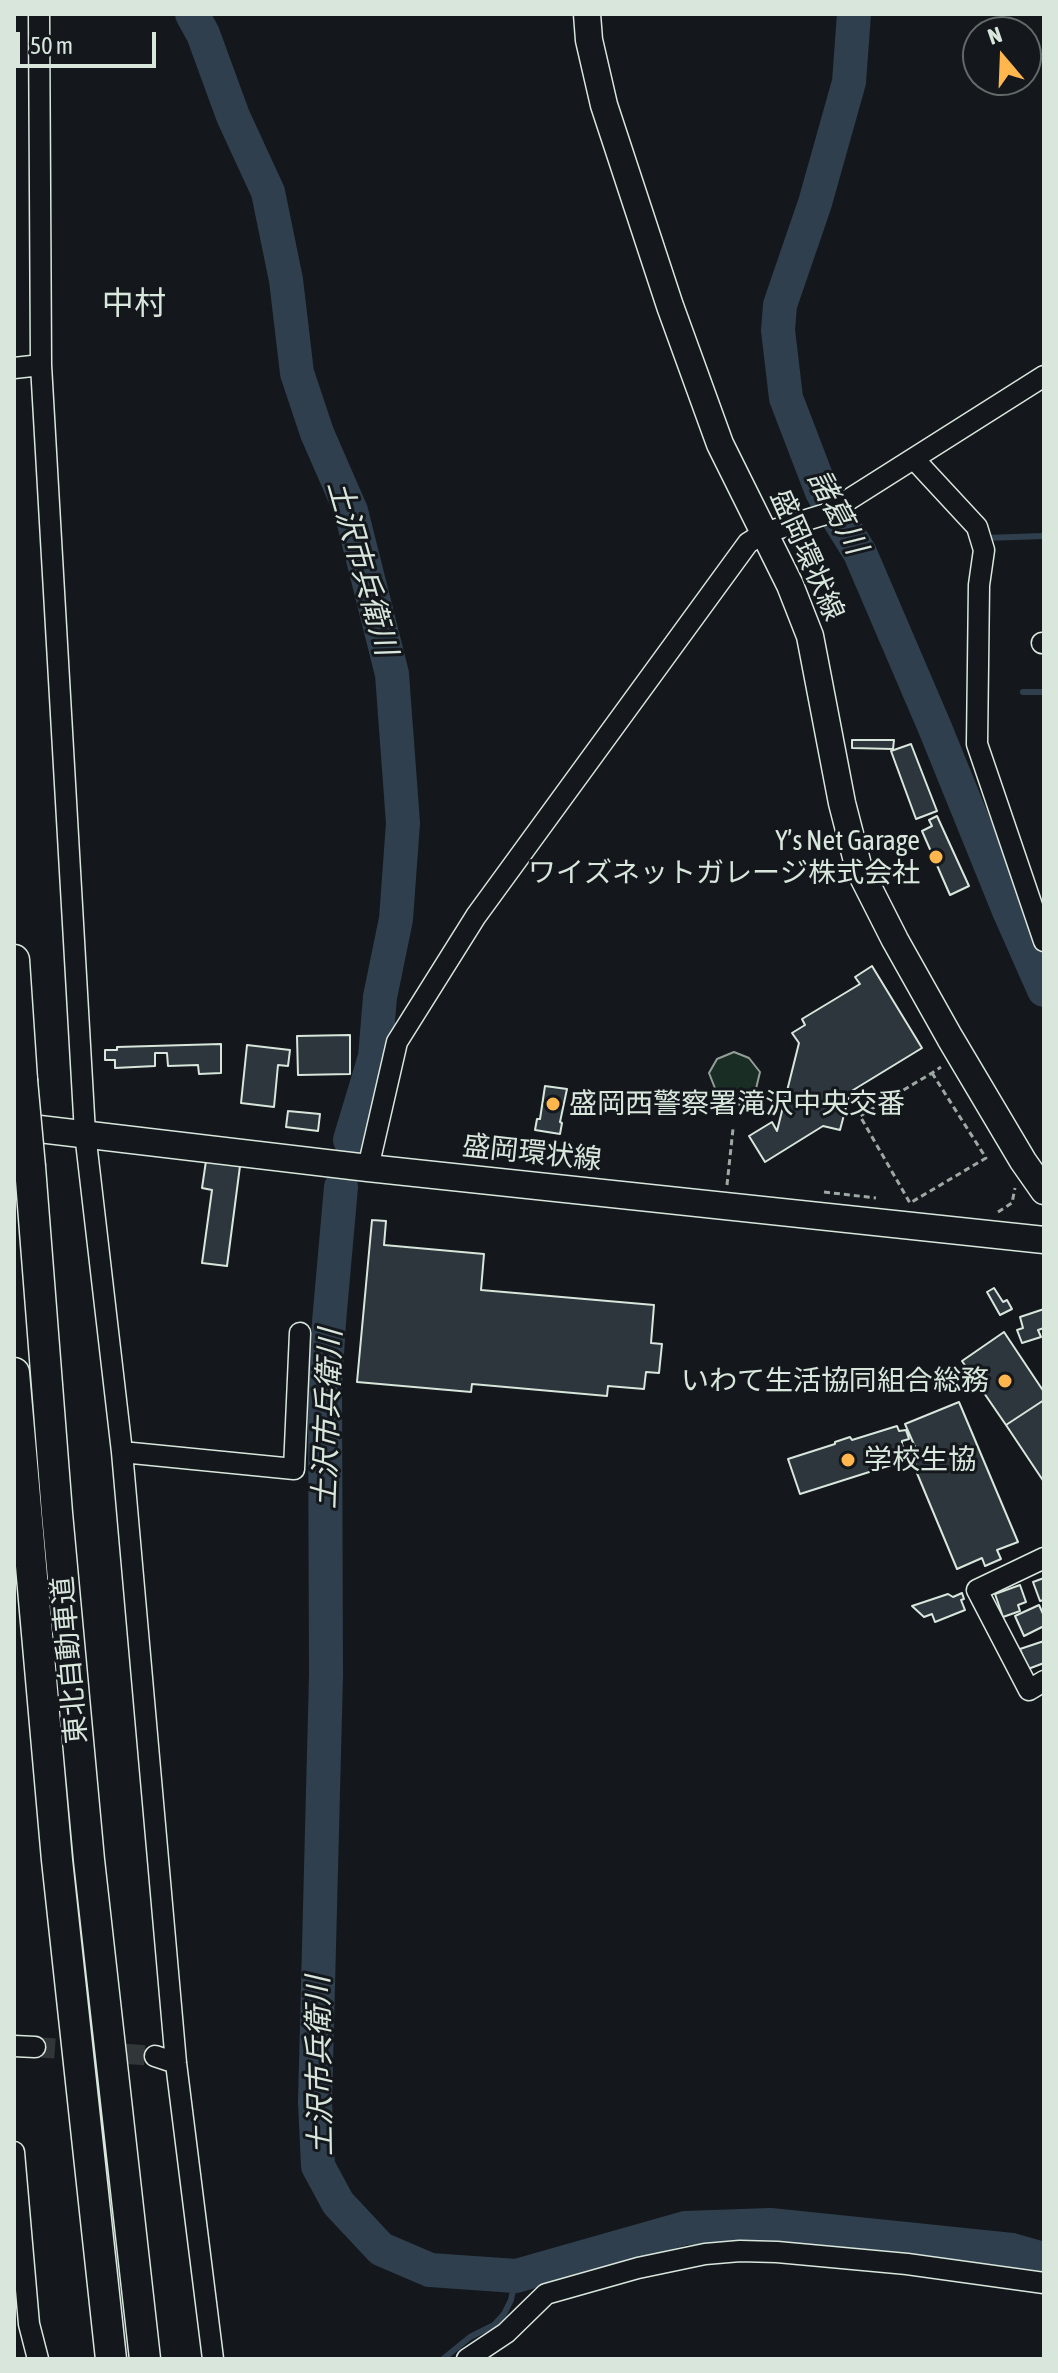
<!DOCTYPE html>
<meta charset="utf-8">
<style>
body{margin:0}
#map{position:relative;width:1058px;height:2373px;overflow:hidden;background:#14181c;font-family:"Asap Condensed",sans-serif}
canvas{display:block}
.frame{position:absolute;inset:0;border:16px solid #d8e6dc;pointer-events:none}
.north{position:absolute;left:962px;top:16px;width:80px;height:80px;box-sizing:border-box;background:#14181c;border:2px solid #626a69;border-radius:50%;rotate:341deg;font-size:22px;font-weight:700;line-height:32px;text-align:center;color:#d8e6dc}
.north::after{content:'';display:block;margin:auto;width:28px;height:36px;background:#ffb74d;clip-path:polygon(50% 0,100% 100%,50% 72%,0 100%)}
.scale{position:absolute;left:16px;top:32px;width:140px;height:36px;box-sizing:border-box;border:4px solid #d8e6dc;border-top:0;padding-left:10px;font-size:24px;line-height:28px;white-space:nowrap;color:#d8e6dc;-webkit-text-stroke:6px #14181c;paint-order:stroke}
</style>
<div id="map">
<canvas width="1058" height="2373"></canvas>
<div class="frame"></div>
<div class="north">N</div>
<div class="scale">50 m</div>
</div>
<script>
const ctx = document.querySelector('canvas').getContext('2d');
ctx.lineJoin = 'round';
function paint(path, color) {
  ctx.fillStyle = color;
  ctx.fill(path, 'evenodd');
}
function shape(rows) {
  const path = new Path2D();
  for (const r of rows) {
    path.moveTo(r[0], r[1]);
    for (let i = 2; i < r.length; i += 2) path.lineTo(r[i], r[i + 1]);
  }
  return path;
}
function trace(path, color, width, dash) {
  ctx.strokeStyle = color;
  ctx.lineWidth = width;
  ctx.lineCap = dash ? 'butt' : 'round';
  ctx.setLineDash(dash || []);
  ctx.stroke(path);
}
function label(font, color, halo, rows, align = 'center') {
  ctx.font = font + ' "Asap Condensed","Noto Sans JP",sans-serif';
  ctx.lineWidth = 6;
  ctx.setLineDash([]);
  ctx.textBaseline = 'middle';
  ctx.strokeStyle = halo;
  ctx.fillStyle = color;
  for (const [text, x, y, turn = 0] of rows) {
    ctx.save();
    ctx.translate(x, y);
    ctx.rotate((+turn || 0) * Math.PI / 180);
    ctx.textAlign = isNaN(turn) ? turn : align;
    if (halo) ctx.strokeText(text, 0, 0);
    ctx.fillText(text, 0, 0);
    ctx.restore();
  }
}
const green = shape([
 [734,1052,749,1058,760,1072,754,1097,741,1105,720,1101,709,1073,717,1059,734,1052]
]);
paint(green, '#1a2d24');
trace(green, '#939e99', 2);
trace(shape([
 [984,538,1044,536],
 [1023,692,1044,692],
 [443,2359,470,2337,494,2325,504,2314,511,2300,516,2276]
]), '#2f3f4d', 6);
trace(shape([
 [192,14,203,34,233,116,268,192,286,280,297,373,317,433,351,511,392,674,403,823,396,919,380,997,375,1057,350,1140],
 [854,14,849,82,815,203,780,305,778,330,786,398,822,492,860,553,935,728,1010,913,1044,990],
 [341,1187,329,1322,325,1386,326,1675,315,2102,318,2166,338,2203,381,2249,430,2270,516,2276,685,2228,770,2225,1012,2250,1044,2259]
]), '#2f3f4d', 34);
const building = shape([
 [852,740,894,740,893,749,852,748,852,740],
 [911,744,937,811,916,819,891,751,911,744],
 [937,816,969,886,950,895,922,831,932,826,929,820,937,816],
 [872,966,922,1048,850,1092,840,1130,823,1126,765,1162,749,1136,772,1122,777,1131,799,1043,792,1033,805,1025,802,1019,860,984,855,977,872,966],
 [350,1035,350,1074,298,1075,297,1036,350,1035],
 [221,1044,221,1073,199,1074,198,1065,168,1066,167,1053,155,1053,155,1066,115,1068,115,1060,105,1060,105,1050,117,1050,117,1047,221,1044],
 [247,1045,290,1050,288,1066,278,1065,274,1107,241,1103,247,1045],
 [545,1086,567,1089,560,1122,562,1123,560,1134,535,1130,537,1119,540,1119,545,1086],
 [288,1111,320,1114,318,1131,286,1127,288,1111],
 [206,1161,240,1166,227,1266,202,1263,212,1190,202,1188,206,1161],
 [372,1220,386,1221,384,1245,484,1254,481,1290,654,1305,651,1343,662,1344,659,1373,646,1372,644,1389,608,1386,607,1396,472,1384,471,1392,357,1382,372,1220],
 [994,1288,1003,1302,1007,1300,1012,1309,1000,1315,987,1292,994,1288],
 [1044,1309,1044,1328,1038,1330,1041,1337,1022,1343,1017,1330,1023,1328,1020,1317,1044,1309],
 [1004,1332,1044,1392,1044,1400,1006,1425,962,1361,1004,1332],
 [1044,1400,1044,1482,1006,1425,1044,1400],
 [959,1402,1018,1542,997,1550,1001,1559,985,1566,982,1558,957,1569,914,1466,916,1465,909,1449,915,1447,905,1424,959,1402],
 [897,1426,899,1431,906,1430,909,1439,902,1441,902,1444,907,1460,800,1494,788,1459,835,1444,835,1442,850,1437,852,1440,897,1426],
 [1044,1578,1044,1600,1040,1601,1033,1582,1044,1578],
 [1020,1585,1026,1602,1018,1605,1020,1611,1003,1617,995,1594,1020,1585],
 [962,1593,964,1599,961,1600,965,1610,935,1622,932,1614,924,1617,912,1606,948,1594,953,1597,962,1593],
 [1039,1605,1044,1616,1044,1626,1024,1636,1015,1616,1039,1605],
 [1044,1641,1044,1663,1028,1669,1020,1649,1044,1641]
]);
paint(building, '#2c363c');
trace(building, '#d8e6dc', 2);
trace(shape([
 [35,2047,155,2056]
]), '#313739', 20, [20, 10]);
const minor = shape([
 [39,14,41,365,85,1133,122,1452,176,2063,213,2359],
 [14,368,41,365],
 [914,459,977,527,984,550,979,585,977,744,1044,941],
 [1042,643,1044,643],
 [368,1168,397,1042,476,916,748,543,764,533,826,514,1044,376],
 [122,1452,294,1469,300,1333],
 [1044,1558,977,1590,1029,1690,1044,1681],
 [14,2046,35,2047],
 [155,2056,176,2063],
 [14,2152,29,2324,38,2359],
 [467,2359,506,2333,546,2294,638,2268,705,2254,740,2251,777,2252,907,2264,1044,2283]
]);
const major = shape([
 [587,14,589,40,604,105,670,306,720,444,790,585,810,636,842,803,859,869,895,940,950,1038,1023,1161,1044,1191],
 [14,1126,368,1168,1044,1240]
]);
const highway = shape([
 [14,960,22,1080],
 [30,1167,57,1513,89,1860,145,2359],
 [14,1373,57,1860,111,2359]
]);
trace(minor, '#d8e6dc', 23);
trace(major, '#d8e6dc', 29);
trace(highway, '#d8e6dc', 33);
trace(shape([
 [932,1073,986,1158,910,1203,860,1116,932,1073,941,1067],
 [727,1185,733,1129],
 [824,1192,876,1198],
 [998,1212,1012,1203,1015,1188]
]), '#9da8a2', 3, [6, 4]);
trace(minor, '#14181c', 20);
trace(major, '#14181c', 26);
trace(highway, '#14181c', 30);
const highwayBridge = shape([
 [22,1080,30,1167]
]);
trace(highwayBridge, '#d8e6dc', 33, []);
trace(highwayBridge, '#14181c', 30);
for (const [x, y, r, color] of [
 [936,857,8,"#ffb74d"],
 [553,1104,8,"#ffb74d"],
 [1005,1381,8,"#ffb74d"],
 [848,1460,8,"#ffb74d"]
]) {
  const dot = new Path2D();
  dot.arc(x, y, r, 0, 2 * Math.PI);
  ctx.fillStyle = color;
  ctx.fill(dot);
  trace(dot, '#14181c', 3);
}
label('28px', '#d8e6dc', '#14181c', [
 ["盛岡環状線",807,555,66],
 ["盛岡環状線",532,1153,6],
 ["東北自動車道",70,1660,-95]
]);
label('28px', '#d8e6dc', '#14181c', [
 ["Y’s Net Garage",920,841],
 ["ワイズネットガレージ株式会社",920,873],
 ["盛岡西警察署滝沢中央交番",569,1104,"left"],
 ["いわて生活協同組合総務",989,1381],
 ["学校生協",864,1460,"left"]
], 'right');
label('italic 30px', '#d8e6dc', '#14181c', [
 ["諸葛川",837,512,62],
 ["土沢市兵衛川",362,568,74],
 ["土沢市兵衛川",328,1419,-88],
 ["土沢市兵衛川",320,2066,-91]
]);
label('32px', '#d8e6dc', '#14181c', [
 ["中村",134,304]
]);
</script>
